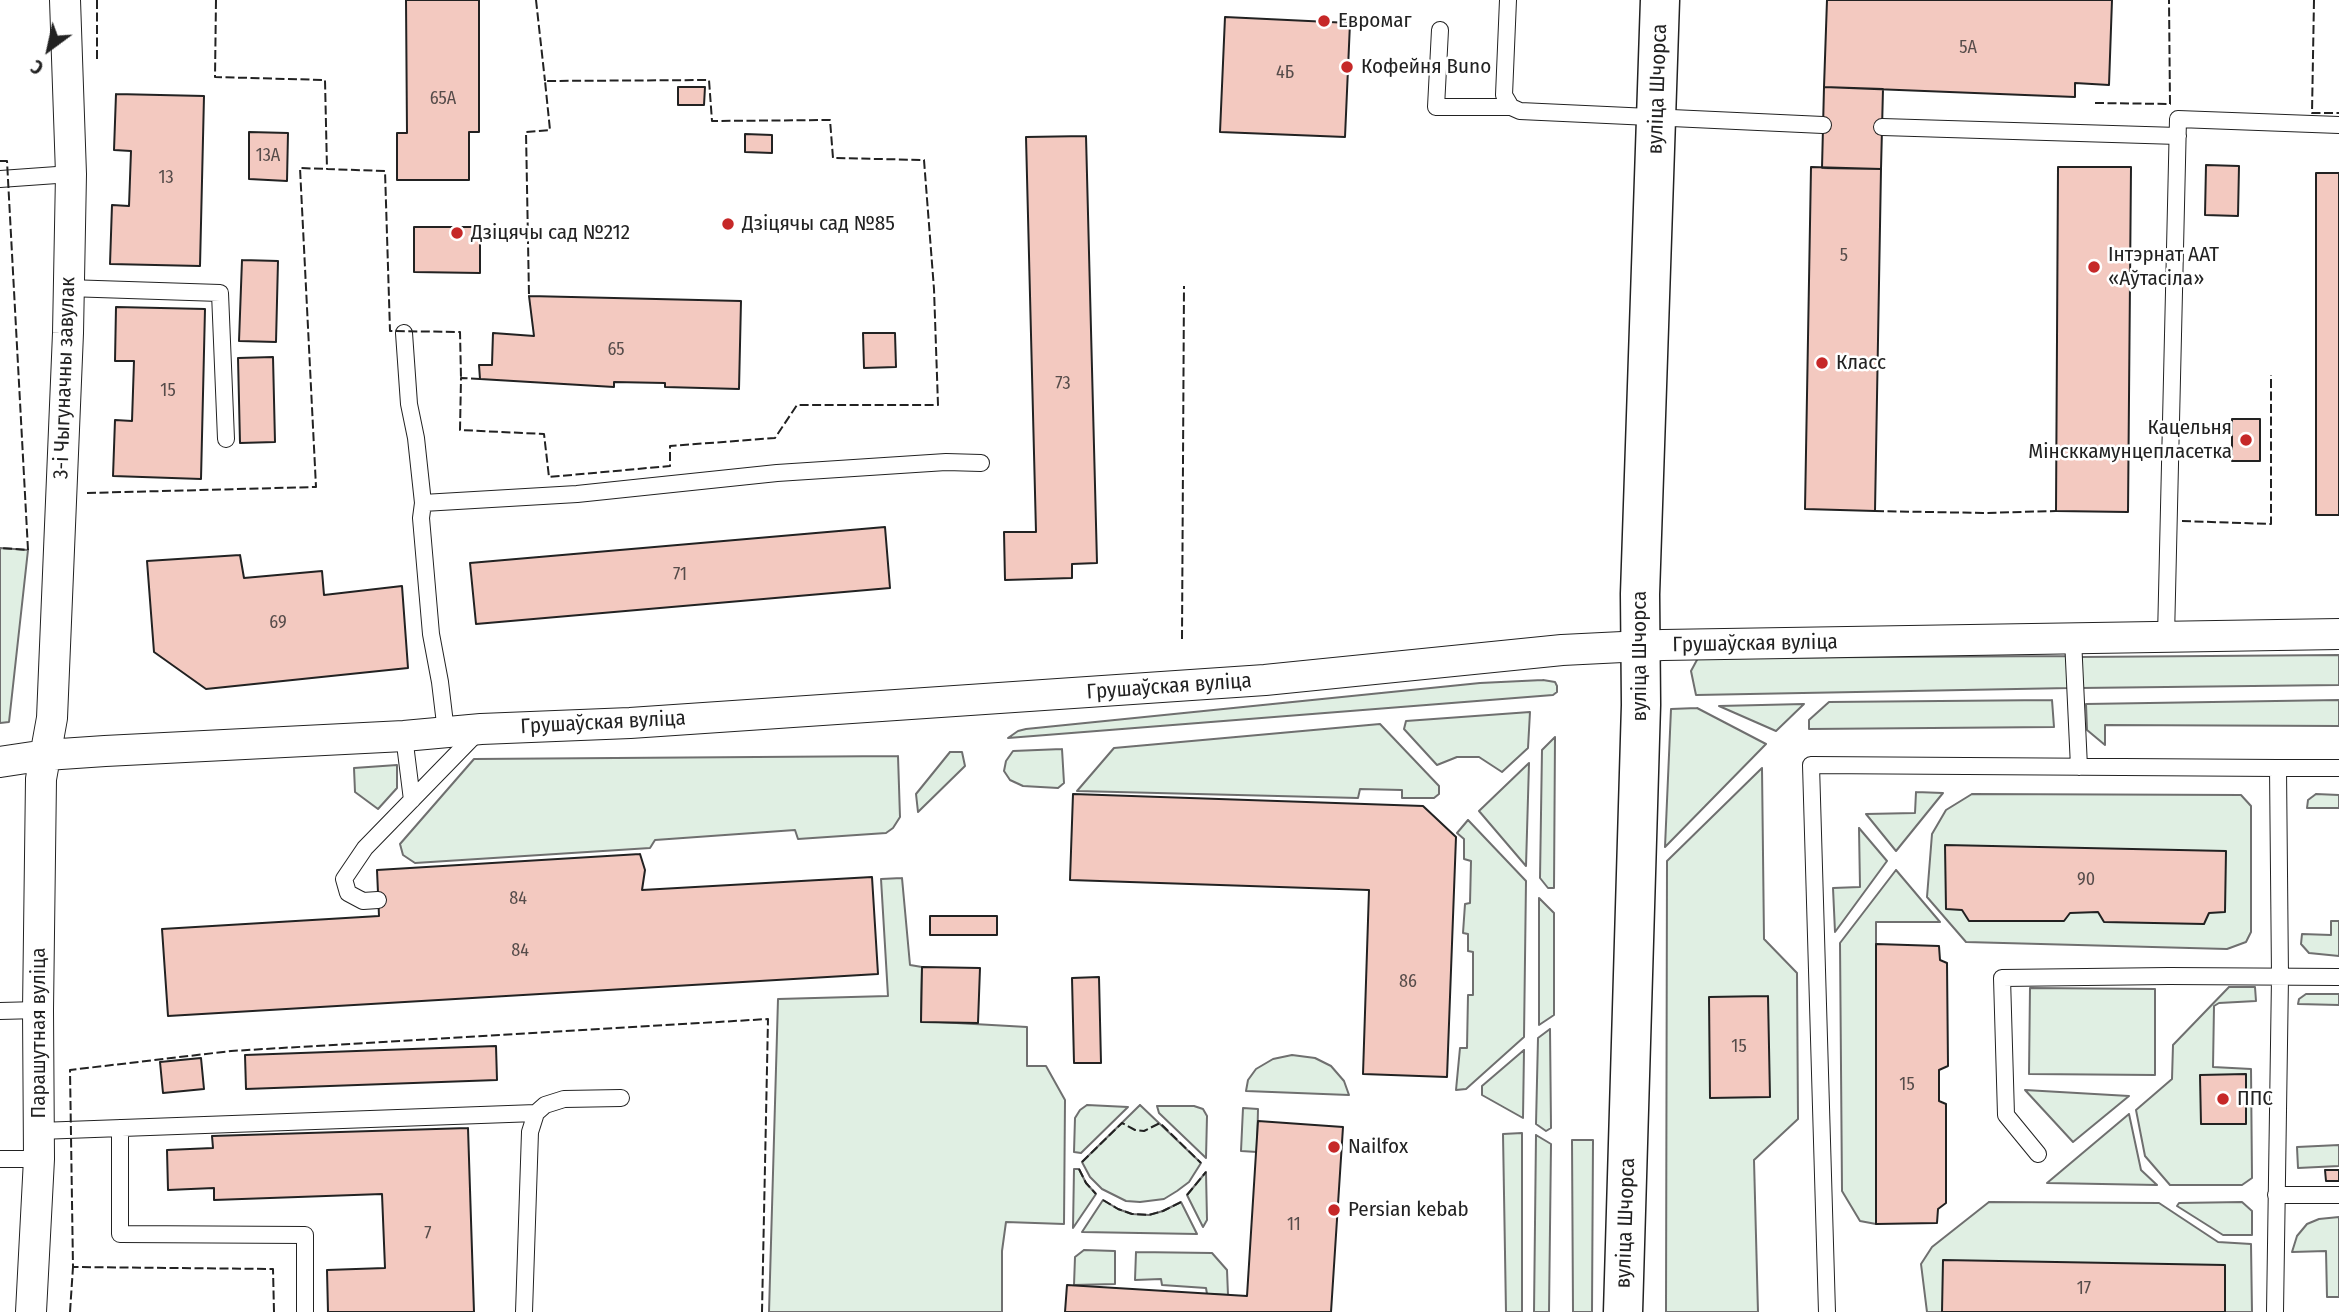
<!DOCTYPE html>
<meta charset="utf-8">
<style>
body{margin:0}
#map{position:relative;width:2339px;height:1312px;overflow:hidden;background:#fff;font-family:"Fira Sans Condensed",sans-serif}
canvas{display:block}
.north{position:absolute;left:14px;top:14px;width:70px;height:70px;-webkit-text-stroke:5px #fff;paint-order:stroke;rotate:213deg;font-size:19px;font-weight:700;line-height:28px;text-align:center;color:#222}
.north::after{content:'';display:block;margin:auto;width:24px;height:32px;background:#222;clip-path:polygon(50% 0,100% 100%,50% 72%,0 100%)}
</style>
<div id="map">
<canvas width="2339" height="1312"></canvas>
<div class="north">С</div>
</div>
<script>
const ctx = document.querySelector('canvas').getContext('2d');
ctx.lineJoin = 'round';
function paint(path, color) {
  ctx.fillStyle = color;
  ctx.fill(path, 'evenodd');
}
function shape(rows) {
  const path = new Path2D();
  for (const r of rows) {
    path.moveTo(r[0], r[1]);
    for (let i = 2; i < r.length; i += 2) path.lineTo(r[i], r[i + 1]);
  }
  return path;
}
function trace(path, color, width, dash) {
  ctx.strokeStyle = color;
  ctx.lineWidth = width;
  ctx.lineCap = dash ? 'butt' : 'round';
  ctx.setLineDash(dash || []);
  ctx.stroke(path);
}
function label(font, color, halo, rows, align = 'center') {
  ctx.font = font + ' "Fira Sans Condensed",sans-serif';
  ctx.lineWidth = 5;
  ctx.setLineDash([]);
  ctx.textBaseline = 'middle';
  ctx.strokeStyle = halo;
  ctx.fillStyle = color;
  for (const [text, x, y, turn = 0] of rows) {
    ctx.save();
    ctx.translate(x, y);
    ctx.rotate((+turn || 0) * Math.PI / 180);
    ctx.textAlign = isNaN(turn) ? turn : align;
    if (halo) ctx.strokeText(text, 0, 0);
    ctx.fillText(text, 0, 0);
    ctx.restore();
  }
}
const green = shape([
 [0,548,28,550,9,722,0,723,0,548],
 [2339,655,2339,685,2080,688,2080,657,2339,655],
 [2068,656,2070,688,1696,695,1691,671,1698,658,2068,656],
 [1543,680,1555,682,1557,686,1557,692,1553,695,1008,738,1018,731,1026,729,1480,683,1543,680],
 [2052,700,2054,727,1809,729,1809,720,1829,702,2052,700],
 [2339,700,2339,726,2105,725,2105,745,2087,730,2086,704,2339,700],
 [1804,704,1776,731,1719,706,1804,704],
 [1697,708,1766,744,1665,847,1671,709,1697,708],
 [1530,712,1528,748,1502,772,1479,757,1457,757,1437,765,1404,729,1406,721,1530,712],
 [1380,724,1439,786,1439,794,1434,798,1402,798,1402,790,1360,789,1358,798,1077,791,1114,748,1380,724],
 [1555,737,1554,888,1548,888,1540,878,1542,750,1555,737],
 [1062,749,1064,783,1058,788,1023,786,1010,780,1004,771,1006,761,1013,751,1062,749],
 [950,752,962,752,965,766,918,812,916,794,950,752],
 [898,756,900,817,893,828,886,833,798,839,795,830,655,840,650,848,415,863,403,855,400,844,474,759,898,756],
 [1529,763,1526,866,1479,811,1529,763],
 [397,765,397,788,378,809,355,792,354,768,397,765],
 [1762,768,1764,939,1797,973,1798,1119,1754,1160,1758,1312,1666,1312,1667,861,1762,768],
 [1916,792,1943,793,1896,851,1866,814,1915,813,1916,792],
 [1972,794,2241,795,2251,806,2251,932,2246,942,2227,949,1966,942,1927,897,1932,834,1946,810,1972,794],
 [2316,794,2339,795,2339,808,2307,808,2308,800,2316,794],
 [1468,820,1526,881,1524,1037,1466,1089,1456,1090,1460,1048,1467,1048,1468,995,1473,995,1473,952,1468,951,1468,934,1463,933,1465,904,1470,903,1471,861,1464,859,1464,839,1457,833,1468,820],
 [1859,828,1887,861,1835,932,1833,888,1860,887,1859,828],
 [1896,870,1940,922,1876,922,1876,1224,1860,1221,1842,1191,1840,943,1896,870],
 [902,878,910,965,922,967,921,1021,1027,1027,1027,1066,1046,1066,1065,1100,1064,1224,1006,1222,1002,1251,1002,1312,769,1312,778,999,888,996,881,879,902,878],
 [1539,898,1554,913,1554,1015,1539,1025,1539,898],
 [2331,921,2339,921,2339,956,2309,953,2301,944,2302,934,2331,935,2331,921],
 [2229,987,2255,987,2256,1001,2219,1003,2214,1006,2213,1067,2251,1069,2252,1178,2242,1185,2170,1185,2145,1156,2136,1110,2172,1079,2173,1045,2229,987],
 [2030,988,2155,989,2155,1075,2029,1074,2030,988],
 [2306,994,2339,994,2339,1005,2298,1004,2299,999,2306,994],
 [1550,1029,1551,1128,1546,1131,1536,1124,1538,1038,1550,1029],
 [1524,1050,1523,1118,1482,1095,1482,1086,1524,1050],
 [1292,1055,1315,1058,1331,1066,1344,1081,1349,1095,1246,1091,1248,1080,1256,1069,1273,1059,1292,1055],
 [2025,1090,2129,1096,2073,1142,2025,1090],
 [1087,1105,1128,1107,1081,1153,1074,1152,1075,1118,1080,1110,1087,1105],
 [1140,1105,1201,1163,1189,1182,1177,1191,1164,1199,1140,1202,1126,1201,1102,1189,1090,1177,1082,1162,1140,1105],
 [1157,1106,1194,1106,1203,1109,1207,1116,1206,1158,1159,1113,1157,1106],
 [1243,1108,1258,1109,1257,1152,1241,1151,1243,1108],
 [2129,1114,2141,1170,2157,1185,2047,1183,2129,1114],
 [1522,1133,1522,1312,1506,1312,1503,1134,1522,1133],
 [1536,1135,1551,1144,1549,1312,1534,1312,1536,1135],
 [1572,1140,1593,1140,1592,1312,1573,1312,1572,1140],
 [2339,1145,2339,1166,2298,1168,2297,1147,2339,1145],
 [1074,1169,1079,1169,1086,1183,1096,1194,1073,1228,1074,1169],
 [1206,1172,1207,1220,1203,1227,1187,1195,1206,1172],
 [1103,1200,1118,1209,1132,1214,1149,1215,1163,1211,1181,1202,1197,1234,1082,1232,1103,1200],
 [1989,1202,2159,1203,2218,1242,2251,1244,2252,1312,1927,1312,1921,1264,1932,1247,1989,1202],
 [2242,1202,2252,1211,2252,1235,2223,1235,2177,1206,2179,1203,2242,1202],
 [2339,1217,2339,1297,2327,1297,2326,1251,2292,1252,2297,1236,2307,1224,2319,1219,2339,1217],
 [1084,1250,1115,1251,1115,1284,1074,1285,1075,1257,1084,1250],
 [1136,1252,1212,1253,1227,1270,1228,1295,1207,1294,1206,1288,1162,1285,1161,1279,1135,1280,1136,1252]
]);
paint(green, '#e0efe3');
trace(green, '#6f6f6f', 2);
const building = shape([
 [406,0,479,0,479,132,469,132,469,180,397,180,397,133,407,133,406,0],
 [1827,0,2112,0,2109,85,2075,83,2075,97,1824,87,1827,0],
 [1225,17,1350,23,1345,137,1220,132,1225,17],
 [678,87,705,87,704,105,678,105,678,87],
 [1824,87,1883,89,1881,169,1822,168,1824,87],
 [116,94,204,96,200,266,110,264,112,205,129,206,131,151,114,150,116,94],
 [249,132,288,133,287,181,249,179,249,132],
 [745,134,772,135,772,153,745,152,745,134],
 [1086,136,1097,563,1072,564,1072,578,1005,580,1004,532,1036,532,1026,137,1086,136],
 [2206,165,2239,166,2238,216,2205,215,2206,165],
 [1811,167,1881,169,1875,511,1805,509,1811,167],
 [2058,167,2131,167,2128,512,2056,511,2058,167],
 [2316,173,2339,173,2339,515,2316,515,2316,173],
 [414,227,480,227,480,273,414,272,414,227],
 [242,260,278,261,276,342,239,341,242,260],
 [529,296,741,301,739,389,665,387,665,383,614,382,614,387,480,379,479,365,492,365,493,333,534,336,529,296],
 [116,307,205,309,201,479,113,476,115,420,132,421,134,361,115,361,116,307],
 [863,333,895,333,896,367,864,368,863,333],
 [273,357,275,442,240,443,238,358,273,357],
 [2232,419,2260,419,2260,461,2232,461,2232,419],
 [885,527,890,588,476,624,470,563,885,527],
 [240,555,244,578,322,571,324,595,402,586,408,668,206,689,154,652,147,561,240,555],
 [1073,794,1423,806,1456,837,1447,1077,1363,1074,1369,890,1070,880,1073,794],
 [1945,845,2226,851,2225,912,2209,913,2204,924,2104,922,2098,912,2070,913,2064,921,1969,921,1962,910,1946,909,1945,845],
 [640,854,645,870,642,890,872,877,878,974,168,1016,162,929,379,916,377,870,640,854],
 [930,916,997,916,997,935,930,935,930,916],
 [1876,944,1939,946,1940,960,1947,963,1948,1066,1939,1070,1939,1101,1946,1104,1946,1203,1938,1209,1937,1223,1876,1224,1876,944],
 [922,967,980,968,978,1023,921,1022,922,967],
 [1099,977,1101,1063,1074,1063,1072,978,1099,977],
 [1768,996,1770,1097,1710,1098,1709,997,1768,996],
 [496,1046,497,1080,246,1089,245,1055,496,1046],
 [201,1058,204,1089,163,1093,160,1062,201,1058],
 [2246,1074,2246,1124,2201,1124,2200,1075,2246,1074],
 [1258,1121,1343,1127,1331,1312,1065,1312,1067,1285,1247,1296,1258,1121],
 [468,1128,474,1312,328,1312,327,1270,385,1268,382,1194,214,1200,214,1188,168,1190,167,1150,213,1148,212,1136,468,1128],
 [2325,1170,2339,1170,2339,1181,2326,1181,2325,1170],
 [1943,1260,2225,1265,2225,1312,1942,1312,1943,1260]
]);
paint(building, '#f3c9c0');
trace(building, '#222', 2);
const lane = shape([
 [1508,0,1504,95,1511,107,1520,111,1823,125],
 [1440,30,1436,107,1511,107],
 [1882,127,2178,136],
 [0,179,71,174],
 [67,288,220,293,226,439],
 [404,333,409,404,416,438,423,503,421,518,431,634,440,682,446,732],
 [423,503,577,494,777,473,946,462,981,463],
 [2166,637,2178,119,2339,125],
 [2073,639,2079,767],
 [404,736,412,800],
 [2278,768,2339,768],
 [378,900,363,901,348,893,344,879,365,848,478,732],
 [0,1011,38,1010],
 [120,1128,120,1234,305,1235,305,1312],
 [39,1131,536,1113],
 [2038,1154,2006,1115,2002,978,2169,976,2339,977],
 [0,1159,39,1159],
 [2276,1195,2339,1195],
 [524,1312,530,1132,536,1113,545,1105,564,1099,621,1098],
 [1827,1312,1811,765,2278,768,2280,977,2275,1312]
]);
const street = shape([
 [0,762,46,755,105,751,404,736,481,729,630,723,1265,680,1562,650,1663,645,2339,634],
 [31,1312,39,1159,38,1010,41,779,52,718,68,333,71,174,65,0]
]);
const secondary = shape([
 [1623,1312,1641,705,1640,594,1660,0]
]);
trace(lane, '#222', 18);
trace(street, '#222', 32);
trace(secondary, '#222', 41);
trace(lane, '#fff', 16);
trace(street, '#fff', 30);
trace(secondary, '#fff', 38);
trace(shape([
 [97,0,97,61],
 [216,0,215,77,325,80,327,169,385,171,390,331,460,332,461,378],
 [536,0,545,81],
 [2314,0,2312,113,2339,113],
 [2095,103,2170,104,2169,0],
 [0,161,7,161,28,550,0,548],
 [480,379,461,378,460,430,544,434,549,477,670,466,670,446,775,438,797,405,938,405,934,289,924,160,833,158,830,120,712,121,709,80,545,81,550,130,526,132,529,296],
 [87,493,316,487,300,168,327,169],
 [1875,511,1983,513,2056,511],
 [2182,521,2271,524,2271,375],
 [1182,639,1184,286],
 [1082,1162,1122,1123,1135,1130,1144,1131,1160,1123,1201,1163],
 [1079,1169,1086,1183,1096,1194],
 [1187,1195,1206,1172],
 [1103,1200,1118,1209,1132,1214,1149,1215,1163,1211,1181,1202],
 [70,1312,73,1267],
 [274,1312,273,1269,73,1267,70,1070,231,1051,768,1019,762,1312]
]), '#222', 2, [9, 3.5]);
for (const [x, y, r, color] of [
 [1324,21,7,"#c62828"],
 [1347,67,7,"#c62828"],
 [728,224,7,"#c62828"],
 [457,233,7,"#c62828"],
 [2094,267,7,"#c62828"],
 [1822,363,7,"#c62828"],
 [2246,440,7,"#c62828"],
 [2223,1099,7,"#c62828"],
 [1334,1147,7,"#c62828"],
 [1334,1210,7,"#c62828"]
]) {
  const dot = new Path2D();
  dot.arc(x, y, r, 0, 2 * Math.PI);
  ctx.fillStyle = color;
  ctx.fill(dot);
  trace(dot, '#fff', 2.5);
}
label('18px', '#564c4a', null, [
 ["5А",1968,48],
 ["4Б",1285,73],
 ["65А",443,99],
 ["13А",268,156],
 ["13",166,178],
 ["5",1844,256],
 ["65",616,350],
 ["73",1063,384],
 ["15",168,391],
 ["71",680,575],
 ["69",278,623],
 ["90",2086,880],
 ["84",518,899],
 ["84",520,951],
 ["86",1408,982],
 ["15",1739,1047],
 ["15",1907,1085],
 ["11",1294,1225],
 ["7",428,1234],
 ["17",2084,1289]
]);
label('21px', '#222', '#fff', [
 ["Евромаг",1338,21],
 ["Кофейня Buno",1361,67],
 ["Дзіцячы сад №85",742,224],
 ["Дзіцячы сад №212",471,233],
 ["Інтэрнат ААТ",2108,255],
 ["«Аўтасіла»",2108,279],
 ["Класс",1836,363],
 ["Кацельня",2232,428,"right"],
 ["Мінсккамунцепласетка",2232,452,"right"],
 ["ППС",2237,1099],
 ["Nailfox",1348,1147],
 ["Persian kebab",1348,1210]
], 'left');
label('21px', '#222', '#fff', [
 ["вуліца Шчорса",1658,89,-88],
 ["3-і Чыгуначны завулак",65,378,-88],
 ["Грушаўская вуліца",1755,644,-1],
 ["вуліца Шчорса",1640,656,-90],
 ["Грушаўская вуліца",1169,687,-4],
 ["Грушаўская вуліца",603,723,-3],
 ["Парашутная вуліца",39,1033,-90],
 ["вуліца Шчорса",1626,1223,-88]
]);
</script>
